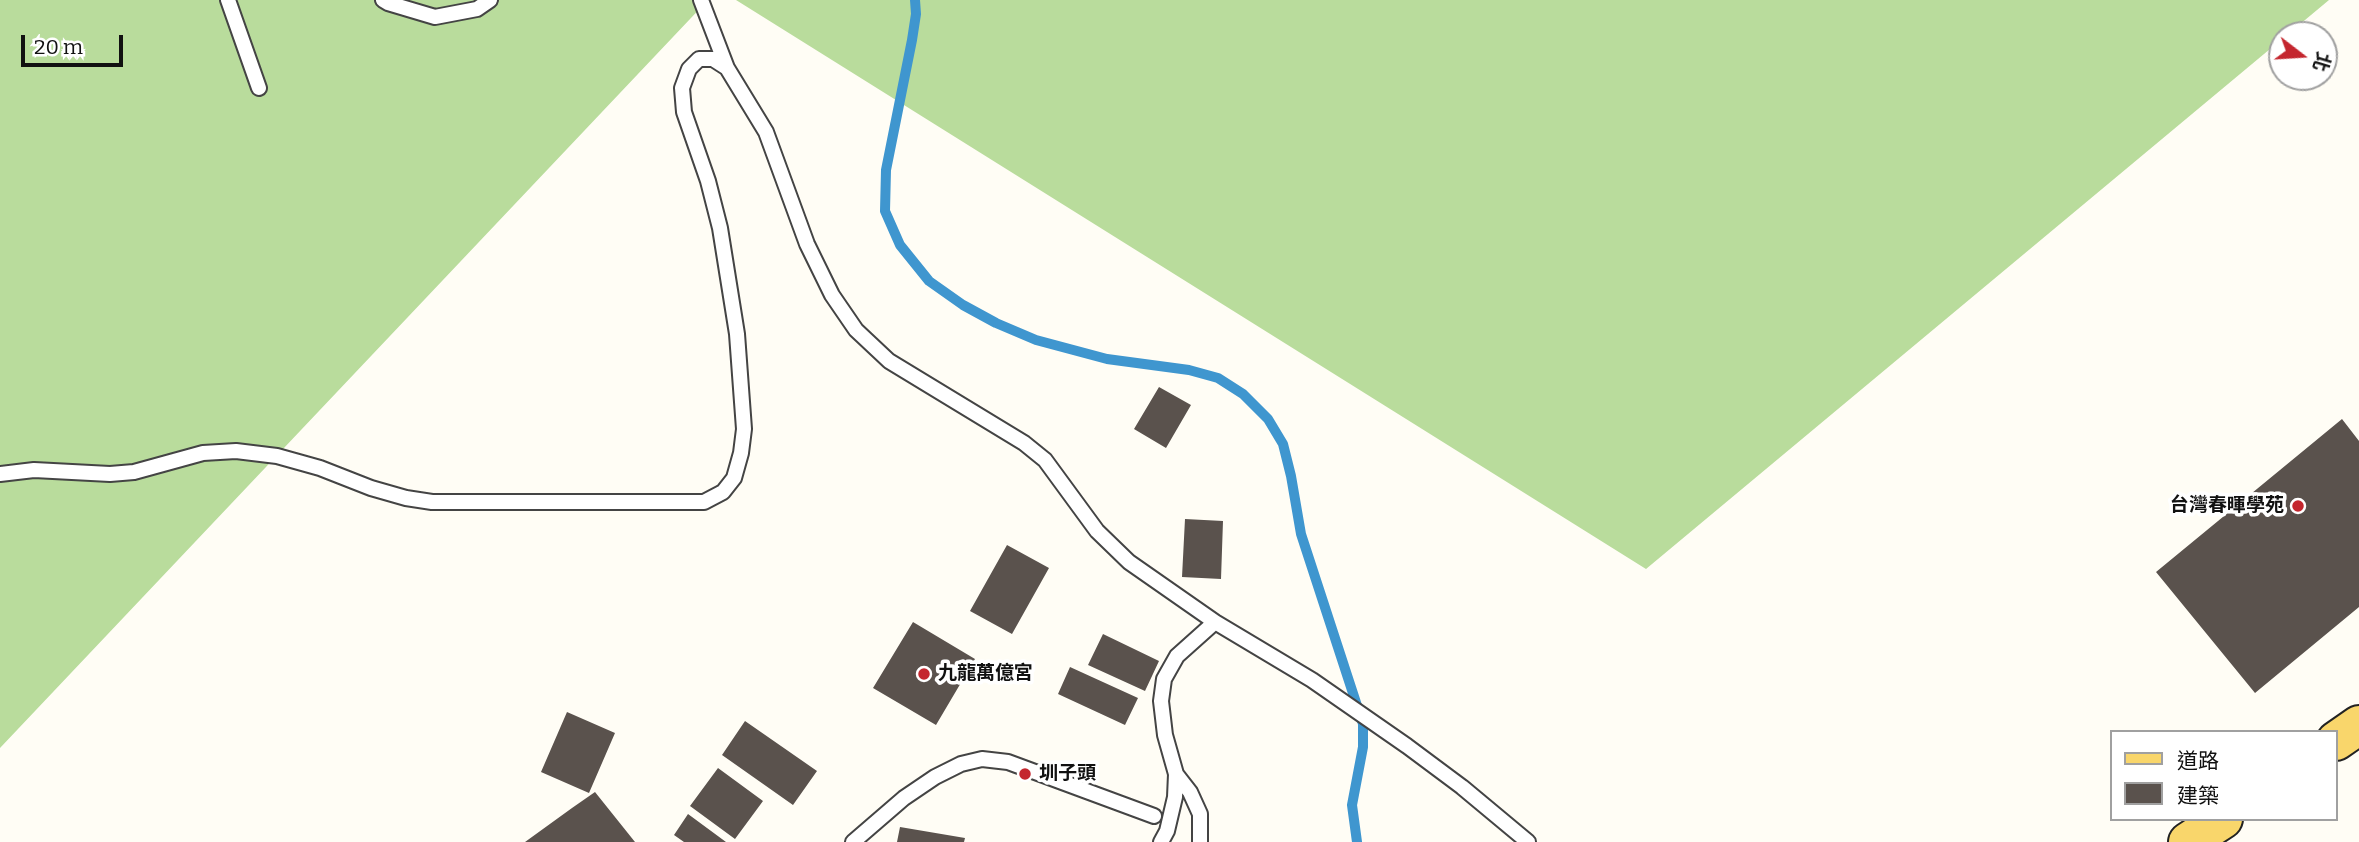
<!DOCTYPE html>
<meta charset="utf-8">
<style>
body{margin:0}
#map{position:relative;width:2359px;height:842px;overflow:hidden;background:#fffdf5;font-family:Bitter,"Noto Sans TC",serif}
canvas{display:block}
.legend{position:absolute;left:2110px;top:730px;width:228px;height:91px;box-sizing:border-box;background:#fff;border:2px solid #a0a0a0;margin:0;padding:9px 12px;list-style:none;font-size:21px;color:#111}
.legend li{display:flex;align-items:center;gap:14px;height:35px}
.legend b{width:35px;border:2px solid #a0a0a0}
.north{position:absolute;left:2268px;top:21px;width:70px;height:70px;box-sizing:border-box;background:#fff;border:2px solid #a0a0a0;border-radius:50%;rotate:107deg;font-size:19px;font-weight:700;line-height:28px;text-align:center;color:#111}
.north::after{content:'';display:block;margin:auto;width:24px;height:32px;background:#c4262e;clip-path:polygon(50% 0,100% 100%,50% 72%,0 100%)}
.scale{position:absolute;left:21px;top:35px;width:102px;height:32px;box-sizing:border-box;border:4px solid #111;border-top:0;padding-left:9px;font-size:21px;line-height:24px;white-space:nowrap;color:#111;-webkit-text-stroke:5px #fff;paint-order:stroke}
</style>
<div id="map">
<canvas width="2359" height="842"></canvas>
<ul class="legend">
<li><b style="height:9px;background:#f9d66b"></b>道路</li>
<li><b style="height:19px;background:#5a524d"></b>建築</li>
</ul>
<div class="north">北</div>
<div class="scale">20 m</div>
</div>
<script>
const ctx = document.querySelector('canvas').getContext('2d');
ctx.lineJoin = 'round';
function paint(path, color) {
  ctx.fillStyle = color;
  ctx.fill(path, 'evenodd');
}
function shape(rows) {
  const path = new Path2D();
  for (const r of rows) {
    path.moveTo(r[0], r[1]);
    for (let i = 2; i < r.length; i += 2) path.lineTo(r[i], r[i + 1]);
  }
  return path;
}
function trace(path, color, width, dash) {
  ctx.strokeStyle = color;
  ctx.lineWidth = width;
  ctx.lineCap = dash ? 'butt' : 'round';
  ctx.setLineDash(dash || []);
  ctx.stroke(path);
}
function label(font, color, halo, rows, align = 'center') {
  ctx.font = font + ' Bitter,"Noto Sans TC",serif';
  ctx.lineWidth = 7;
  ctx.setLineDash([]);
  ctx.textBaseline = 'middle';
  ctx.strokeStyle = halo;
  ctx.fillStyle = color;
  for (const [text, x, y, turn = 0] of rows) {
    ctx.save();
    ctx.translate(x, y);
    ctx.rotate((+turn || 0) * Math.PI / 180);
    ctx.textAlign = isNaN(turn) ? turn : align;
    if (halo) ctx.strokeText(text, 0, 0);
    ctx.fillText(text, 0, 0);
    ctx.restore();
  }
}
paint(shape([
 [0,0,708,0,0,748],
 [736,0,2329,0,2287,35,2282,35,2282,39,1646,569]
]), '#b9dc9c');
trace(shape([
 [915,0,916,14,912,40,886,170,885,211,900,245,929,281,963,305,996,323,1036,340,1107,359,1189,370,1218,378,1243,394,1268,419,1283,444,1291,476,1301,534,1363,724,1363,747,1352,805,1357,842]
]), '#3f96cf', 10);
paint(shape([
 [1159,387,1191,405,1166,448,1134,429],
 [2342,419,2359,441,2359,607,2255,693,2156,572],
 [1185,519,1223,521,1221,579,1182,577],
 [1007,545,1049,568,1012,634,970,611],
 [913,622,975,659,936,725,873,688],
 [1103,634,1159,661,1145,691,1088,665],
 [1070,667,1138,698,1125,725,1058,694],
 [567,712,615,733,589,793,541,772],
 [745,721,817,771,793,805,722,755],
 [718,768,763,801,735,839,690,806],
 [595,792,635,842,525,842,572,808],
 [688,814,726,842,684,842,674,835],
 [900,827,965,838,964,842,897,842]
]), '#5a524d');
const service = shape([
 [228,0,259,88],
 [383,0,388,3,435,17,477,9,490,0],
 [701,0,727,68,766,132,807,244,832,295,856,330,889,361,1024,443,1045,460,1097,531,1129,562,1215,622,1312,680,1407,746,1462,787,1528,842],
 [0,474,34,470,110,474,134,472,203,453,236,451,277,456,320,468,371,488,406,498,432,502,704,502,723,492,734,478,741,453,744,429,737,334,720,228,708,181,684,112,682,88,689,69,699,59,713,59,727,68],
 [1176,774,1190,792,1200,814,1200,842],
 [853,842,904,798,935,777,961,764,982,759,1008,762,1154,816],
 [1161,842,1167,831,1175,797,1176,774,1165,735,1161,701,1164,679,1177,656,1215,622]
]);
const primary = shape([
 [2336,741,2359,725],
 [2188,842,2223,819]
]);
trace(service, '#444', 18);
trace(primary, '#222', 42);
trace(service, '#fff', 14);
trace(primary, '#f9d66b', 38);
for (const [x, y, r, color] of [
 [2298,506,7,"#c4262e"],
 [924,674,7,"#c4262e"],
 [1025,774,7,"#c4262e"]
]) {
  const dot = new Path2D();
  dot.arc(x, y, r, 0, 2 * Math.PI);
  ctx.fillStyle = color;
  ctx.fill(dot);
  trace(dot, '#fff', 2.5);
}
label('bold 19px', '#111', '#fff', [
 ["台灣春暉學苑",2284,506,"right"],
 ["九龍萬億宮",938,674],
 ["圳子頭",1039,774]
], 'left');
</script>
